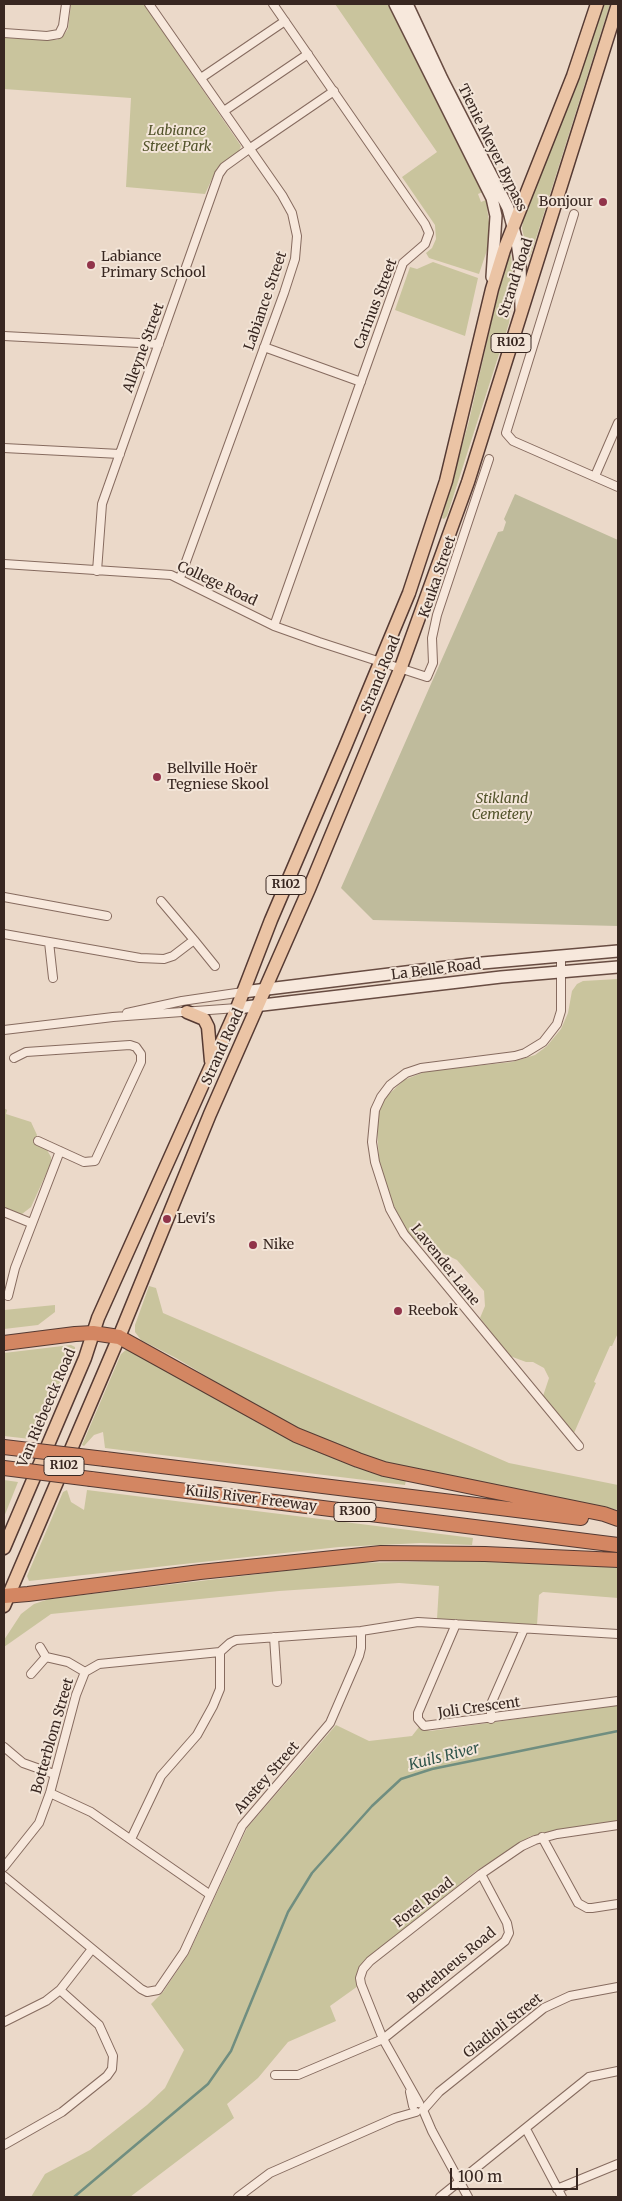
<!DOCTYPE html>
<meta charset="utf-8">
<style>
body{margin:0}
#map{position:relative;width:622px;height:2201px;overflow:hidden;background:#ebd9c9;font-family:Merriweather,serif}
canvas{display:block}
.frame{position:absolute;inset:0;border:5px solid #382721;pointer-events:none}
.scale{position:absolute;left:450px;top:2168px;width:128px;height:22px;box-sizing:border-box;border:2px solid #382721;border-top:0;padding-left:6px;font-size:15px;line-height:18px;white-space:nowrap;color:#382721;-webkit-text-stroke:4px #f3e5d8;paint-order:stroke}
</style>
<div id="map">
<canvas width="622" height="2201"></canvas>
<div class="frame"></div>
<div class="scale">100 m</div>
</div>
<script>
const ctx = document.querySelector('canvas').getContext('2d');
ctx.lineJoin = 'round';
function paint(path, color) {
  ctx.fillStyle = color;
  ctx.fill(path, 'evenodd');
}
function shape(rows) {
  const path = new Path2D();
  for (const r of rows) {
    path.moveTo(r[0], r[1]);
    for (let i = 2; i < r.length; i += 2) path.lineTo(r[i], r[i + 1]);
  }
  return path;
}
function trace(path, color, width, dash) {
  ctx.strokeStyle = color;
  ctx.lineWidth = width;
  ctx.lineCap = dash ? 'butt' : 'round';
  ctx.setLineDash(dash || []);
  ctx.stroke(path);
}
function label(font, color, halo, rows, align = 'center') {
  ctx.font = font + ' Merriweather,serif';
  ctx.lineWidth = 4;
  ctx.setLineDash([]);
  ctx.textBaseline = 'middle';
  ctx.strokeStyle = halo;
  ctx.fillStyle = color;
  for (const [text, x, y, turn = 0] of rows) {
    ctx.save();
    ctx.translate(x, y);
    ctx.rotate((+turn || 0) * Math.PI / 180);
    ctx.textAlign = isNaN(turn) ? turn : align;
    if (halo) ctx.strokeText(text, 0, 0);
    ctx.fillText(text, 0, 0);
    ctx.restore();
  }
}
paint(shape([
 [71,4,144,4,241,146,239,151,217,168,205,194,126,187,131,98,4,89,4,38,57,40,64,35,68,29],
 [335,4,392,4,487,190,478,194,481,202,486,200,489,223,487,250,479,274,429,258,426,253,432,248,436,239,435,225,402,177,437,152],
 [604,4,610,4,539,229,530,257,528,256,522,228,524,215,576,88],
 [509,255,511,255,514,287,509,323,447,516,444,519,442,518,469,421,496,302],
 [433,262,478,278,465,336,395,310,410,267,417,269],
 [618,979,618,1333,612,1346,610,1346,594,1382,596,1383,574,1433,543,1396,549,1378,544,1368,533,1362,526,1362,510,1356,480,1318,485,1306,484,1291,457,1260,428,1246,415,1242,408,1234,389,1196,379,1162,377,1125,378,1113,386,1097,404,1080,427,1071,512,1062,535,1055,547,1046,561,1029,568,1013,572,991,577,984,583,981],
 [4,1108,7,1110,6,1114,31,1122,37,1135,34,1143,47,1150,51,1157,51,1163,31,1207,22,1214,4,1208],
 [149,1286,156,1288,163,1313,509,1463,618,1485,618,1510,398,1466,327,1443,276,1418,176,1358,141,1340,135,1332,135,1325],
 [55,1305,55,1312,38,1325,4,1329,4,1310],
 [71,1345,75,1347,75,1351,39,1440,4,1436,4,1353],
 [127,1349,277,1433,349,1464,406,1480,405,1485,105,1448,103,1432,94,1435,84,1446,82,1445,121,1354],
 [4,1480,18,1482,4,1517],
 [67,1490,71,1502,84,1510,87,1490,473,1538,472,1545,421,1543,339,1547,29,1581,27,1576,63,1492],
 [455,1561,618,1566,618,1598,543,1592,539,1595,537,1625,437,1619,439,1586,399,1583,279,1591,51,1614,4,1647,4,1640,21,1614,34,1604,49,1599,351,1563],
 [618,1705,618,1821,531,1836,476,1871,362,1963,357,1972,358,1986,330,2006,336,2021,288,2042,258,2078,227,2104,234,2118,130,2197,31,2197,45,2174,90,2150,147,2105,165,2088,184,2050,151,2004,163,1992,188,1955,247,1828,336,1725,369,1741,412,1736,419,1727,430,1731]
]), '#c9c49d');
paint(shape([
 [515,494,618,540,618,926,373,920,341,888,498,532,503,531,506,522,504,519]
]), '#bfbb9c');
trace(shape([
 [74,2197,208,2084,231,2051,288,1912,312,1873,372,1806,401,1779,432,1769,618,1731]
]), '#708e80', 2.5);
const street = shape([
 [149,4,282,195,292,213,297,236,295,259,284,293,180,578],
 [273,4,425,224,429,233,425,244,403,263,274,626],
 [4,33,47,36,59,34,63,26,66,4],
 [201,78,285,21],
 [224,111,308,54],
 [574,214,506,433,513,441,618,487],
 [4,336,159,344],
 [264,347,361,382],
 [4,448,120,454],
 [595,476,618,423],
 [4,564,171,575,274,626,319,642,427,677,433,663,432,638,437,615,489,459],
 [97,571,102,504,219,174,224,167,249,149,334,91],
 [4,897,107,916],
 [4,934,140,958,164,959,173,956,194,940,161,901],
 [194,940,215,966],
 [49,942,53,978],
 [561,955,561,1011,557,1024,543,1042,525,1053,515,1056,421,1068,406,1073,390,1085,381,1097,375,1110,372,1142,375,1162,390,1209,404,1234,579,1446],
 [127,1013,182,1001,243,992],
 [4,1030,113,1017,237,1008],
 [14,1058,26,1052,130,1045,136,1047,141,1054,141,1062,95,1161,84,1162,38,1141],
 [4,1212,31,1223],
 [8,1296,15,1268,60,1151],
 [456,1624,418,1713,418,1719,424,1726,618,1701],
 [274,1637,277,1682],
 [40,1647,46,1657],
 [31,1674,46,1657,68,1662,85,1672],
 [491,1719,491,1704,524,1629],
 [4,1747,23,1763,54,1774],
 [50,1793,91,1812,209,1894],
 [542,1837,578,1903,587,1908,592,1908,618,1904],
 [131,1839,161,1776,197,1735,213,1706,220,1689,220,1652],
 [4,1867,39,1823,50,1793,76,1695,85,1672,99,1664,220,1652,230,1643,236,1640,361,1631,418,1622,618,1634],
 [4,1876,141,1989,147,1992,158,1990,184,1952,242,1826,330,1723,359,1656,361,1648,361,1631],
 [4,2022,46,2001,60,1990,92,1949],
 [275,2075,298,2075,383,2039,505,1941,509,1933,507,1923,481,1874],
 [410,2092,413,2106],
 [419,2103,383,2039,361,1984,360,1978,363,1969,370,1961,481,1874,522,1846,535,1840,557,1834,618,1825],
 [424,2109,439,2092,544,2008,570,1996,618,1987],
 [423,2110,432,2131,468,2197],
 [526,2129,562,2197],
 [4,2145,62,2112,107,2076,112,2069,113,2056,99,2025,60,1990],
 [557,2189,618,2164],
 [238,2197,270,2173,395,2118,416,2112],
 [440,2197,589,2077,618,2071]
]);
const secondary = shape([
 [395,4,492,198,496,216,492,277],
 [407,4,442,79,508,208,517,242,520,262,521,309],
 [243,992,471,964,618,951],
 [237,1008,501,977,618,967]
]);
const primary = shape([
 [187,1012,204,1019,208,1027,211,1061],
 [4,1548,85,1358,98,1318,237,1008,271,920,345,747,409,593,446,481,492,289,504,250,573,76,597,4],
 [4,1606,119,1337,210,1114,309,889,401,667,468,482,618,4]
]);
const highway = shape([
 [4,1343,75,1334,93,1333,119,1337,296,1435,358,1460,384,1469,604,1514,618,1519],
 [105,1459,581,1518],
 [91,1479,618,1545],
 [4,1596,28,1594,200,1572,381,1553,485,1554,618,1560]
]);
trace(street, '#866b5f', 10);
trace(secondary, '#684c42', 14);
trace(primary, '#553a33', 15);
trace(highway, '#553a33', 16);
trace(street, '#f7e8dc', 8);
trace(secondary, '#f7e8dc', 11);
trace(primary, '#ebc4a5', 12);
trace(highway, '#d38662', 14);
const highwayBridge = shape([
 [4,1447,105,1459],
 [4,1468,91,1479]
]);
trace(highwayBridge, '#553a33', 16, []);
trace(highwayBridge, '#d38662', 14);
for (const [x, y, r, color] of [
 [603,202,5,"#91344a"],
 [91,265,5,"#91344a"],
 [157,777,5,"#91344a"],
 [167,1219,5,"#91344a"],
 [253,1245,5,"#91344a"],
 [398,1311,5,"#91344a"]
]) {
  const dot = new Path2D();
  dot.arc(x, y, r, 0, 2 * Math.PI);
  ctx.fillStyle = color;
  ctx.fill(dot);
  trace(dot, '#f3e5d8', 2);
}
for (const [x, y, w] of [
 [511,343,40],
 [286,885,40],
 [64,1466,40],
 [355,1512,42]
]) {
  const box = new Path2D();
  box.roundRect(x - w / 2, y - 9.5, w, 19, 4);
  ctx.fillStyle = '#f3e5d8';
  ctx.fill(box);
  trace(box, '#382721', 1);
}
label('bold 12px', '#382721', null, [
 ["R102",511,343],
 ["R102",286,885],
 ["R102",64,1466],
 ["R300",355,1512]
]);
label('italic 14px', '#52532a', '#f3e5d8', [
 ["Labiance",177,131],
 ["Street Park",177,147],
 ["Stikland",502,799],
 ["Cemetery",502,815]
]);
label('14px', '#382721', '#f3e5d8', [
 ["Tienie Meyer Bypass",492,148,64],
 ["Strand Road",516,278,-72],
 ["Labiance Street",266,301,-71],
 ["Carinus Street",376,304,-69],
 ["Alleyne Street",144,348,-70],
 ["Keuka Street",438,577,-71],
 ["College Road",217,584,25],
 ["Strand Road",381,675,-68],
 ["La Belle Road",436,970,-7],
 ["Strand Road",223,1047,-66],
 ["Lavender Lane",445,1265,51],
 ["Van Riebeeck Road",47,1408,-67],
 ["Kuils River Freeway",251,1499,7],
 ["Joli Crescent",479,1708,-8],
 ["Botterblom Street",53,1736,-74],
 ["Anstey Street",267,1778,-49],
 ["Forel Road",424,1903,-38],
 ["Bottelneus Road",452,1966,-40],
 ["Gladioli Street",503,2026,-38]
]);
label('14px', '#382721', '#f3e5d8', [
 ["Bonjour",593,202,"right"],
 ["Labiance",101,257],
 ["Primary School",101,273],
 ["Bellville Hoër",167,769],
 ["Tegniese Skool",167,785],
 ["Levi's",177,1219],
 ["Nike",263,1245],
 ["Reebok",408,1311]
], 'left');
label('italic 15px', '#32564c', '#f3e5d8', [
 ["Kuils River",444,1757,-14]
]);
</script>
